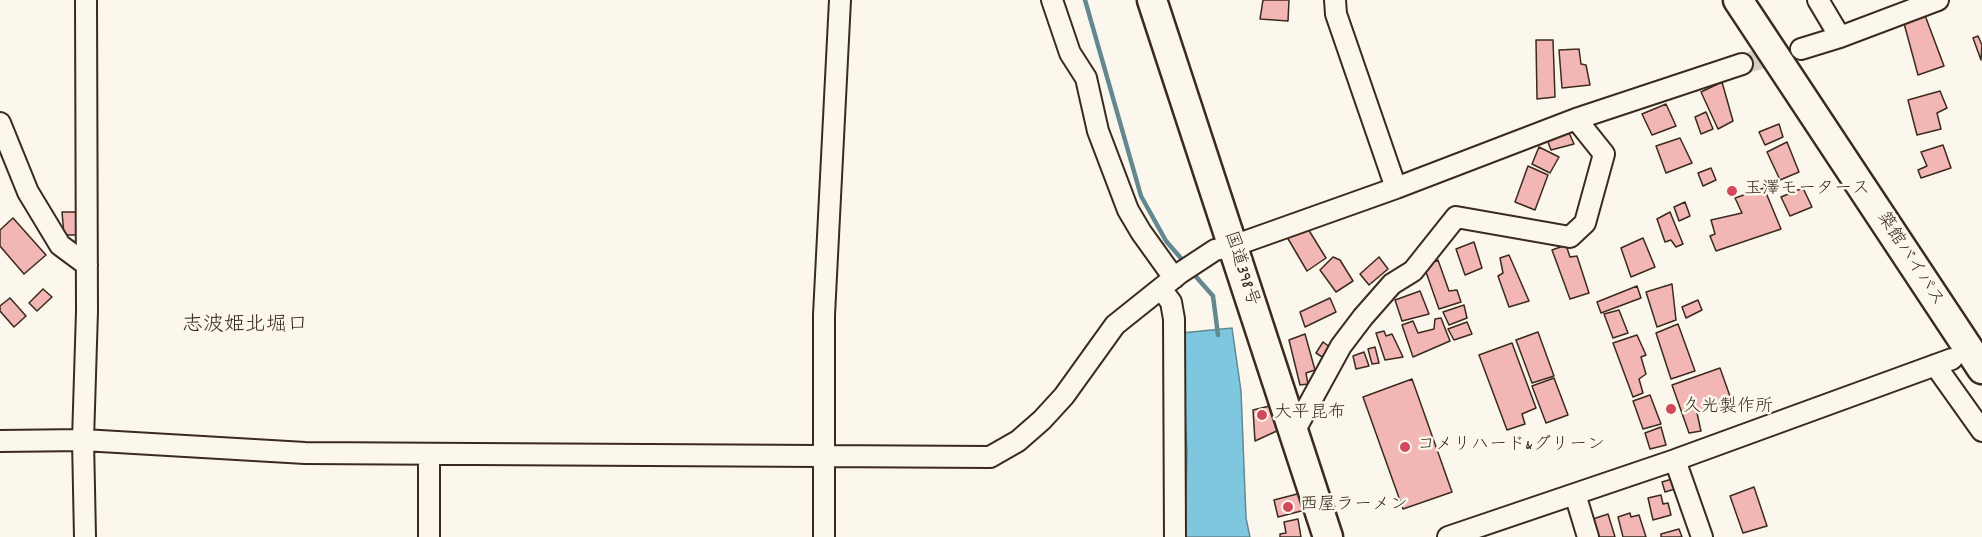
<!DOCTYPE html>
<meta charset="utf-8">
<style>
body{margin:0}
canvas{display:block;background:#fbf7ec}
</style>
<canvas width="1982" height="537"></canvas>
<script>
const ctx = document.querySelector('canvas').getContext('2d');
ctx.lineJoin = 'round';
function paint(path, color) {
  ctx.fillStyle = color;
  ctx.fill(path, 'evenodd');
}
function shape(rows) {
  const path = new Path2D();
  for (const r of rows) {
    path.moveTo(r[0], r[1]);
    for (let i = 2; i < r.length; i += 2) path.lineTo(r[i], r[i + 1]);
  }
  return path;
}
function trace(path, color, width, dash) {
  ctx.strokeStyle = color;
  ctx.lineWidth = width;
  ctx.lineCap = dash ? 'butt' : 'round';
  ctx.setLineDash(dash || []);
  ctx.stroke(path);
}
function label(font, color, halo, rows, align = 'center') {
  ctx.font = font + ' Dekko,"Klee One",sans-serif';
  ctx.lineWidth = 5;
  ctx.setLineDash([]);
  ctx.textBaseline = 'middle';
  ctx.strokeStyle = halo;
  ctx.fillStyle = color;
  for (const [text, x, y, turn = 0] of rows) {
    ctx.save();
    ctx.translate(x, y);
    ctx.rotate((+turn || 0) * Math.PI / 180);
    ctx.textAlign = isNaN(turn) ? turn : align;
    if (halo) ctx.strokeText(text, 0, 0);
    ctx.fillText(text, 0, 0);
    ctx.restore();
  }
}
const water = shape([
 [1232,328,1241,391,1246,518,1250,537,1185,537,1187,452,1181,333,1232,328]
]);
paint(water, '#7fc7df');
trace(water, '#648892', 1.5);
trace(shape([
 [1085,0,1141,196,1166,241,1186,264],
 [1191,271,1213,296,1218,335]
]), '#648892', 4.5);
const building = shape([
 [1263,0,1289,0,1288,21,1260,19,1263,0],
 [1923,10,1944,66,1918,75,1902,16,1923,10],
 [1978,36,1982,45,1981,60,1973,38,1978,36],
 [1536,40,1553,40,1555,97,1537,99,1536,40],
 [1579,49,1581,64,1586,65,1590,85,1562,88,1559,50,1579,49],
 [1722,82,1733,121,1718,129,1701,92,1722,82],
 [1940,91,1947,108,1937,113,1941,129,1917,135,1908,100,1940,91],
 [1666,104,1676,126,1652,135,1642,114,1666,104],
 [1706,112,1713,129,1701,134,1695,117,1706,112],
 [1779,124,1783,137,1765,145,1759,132,1779,124],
 [1567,128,1574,144,1551,150,1546,137,1567,128],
 [1680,138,1692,163,1666,173,1656,146,1680,138],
 [1787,142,1799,172,1780,180,1767,152,1787,142],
 [1943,145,1951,168,1921,178,1918,170,1927,166,1921,152,1943,145],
 [1539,147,1559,157,1550,173,1532,164,1539,147],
 [1528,166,1548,175,1535,210,1515,202,1528,166],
 [1711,168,1716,180,1703,186,1698,173,1711,168],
 [1764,188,1781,229,1716,251,1710,236,1715,234,1711,220,1742,213,1735,198,1764,188],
 [1803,188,1812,207,1790,216,1781,197,1803,188],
 [1685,202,1690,216,1679,221,1674,207,1685,202],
 [62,212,77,212,77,235,64,235,62,212],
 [1670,212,1683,244,1676,247,1671,240,1665,242,1657,219,1670,212],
 [13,218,46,255,24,274,0,246,0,230,13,218],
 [1305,224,1326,258,1307,271,1287,237,1305,224],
 [1643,238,1655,267,1631,277,1621,248,1643,238],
 [1474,242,1482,268,1465,275,1456,249,1474,242],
 [1566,245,1570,257,1577,256,1589,293,1570,299,1552,250,1566,245],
 [1509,255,1529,301,1509,307,1498,276,1503,273,1500,258,1509,255],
 [1333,257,1340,260,1353,281,1336,292,1320,270,1333,257],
 [1379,257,1388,269,1369,285,1360,274,1379,257],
 [1438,260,1449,291,1457,290,1461,302,1439,309,1426,272,1431,263,1438,260],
 [1672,284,1676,320,1657,327,1646,292,1672,284],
 [1637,286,1641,298,1601,313,1597,302,1637,286],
 [43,289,52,297,37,311,29,303,43,289],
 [1420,291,1429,314,1402,321,1395,300,1420,291],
 [10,298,26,316,14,327,0,311,0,306,10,298],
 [1330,298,1336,312,1305,327,1300,312,1330,298],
 [1698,300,1702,310,1686,318,1682,307,1698,300],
 [1464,305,1467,318,1449,325,1443,312,1464,305],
 [1619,310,1628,333,1613,338,1604,314,1619,310],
 [1441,318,1450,341,1413,357,1402,325,1413,321,1418,333,1434,329,1435,319,1441,318],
 [1467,322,1472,334,1454,340,1448,329,1467,322],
 [1678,324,1695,371,1671,379,1656,333,1678,324],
 [1384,331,1386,336,1392,334,1403,357,1385,360,1376,333,1384,331],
 [1538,332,1554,376,1532,383,1516,340,1538,332],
 [1305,334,1315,370,1306,373,1308,384,1300,385,1289,340,1305,334],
 [1637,335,1646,355,1641,357,1646,374,1639,379,1643,393,1633,397,1613,343,1637,335],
 [1323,342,1334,350,1327,360,1316,353,1323,342],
 [1512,343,1536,408,1522,414,1525,424,1507,430,1479,355,1512,343],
 [1375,347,1379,363,1372,364,1368,349,1375,347],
 [1364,352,1369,366,1356,369,1353,356,1364,352],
 [1720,368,1731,399,1697,413,1701,431,1689,433,1672,385,1720,368],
 [1554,378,1568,415,1546,423,1532,386,1554,378],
 [1412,379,1452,492,1403,509,1363,397,1412,379],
 [1650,395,1661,424,1643,429,1633,401,1650,395],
 [1274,405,1279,430,1255,441,1253,410,1274,405],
 [1661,427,1666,445,1650,449,1645,433,1661,427],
 [1672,479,1675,489,1665,492,1662,482,1672,479],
 [1754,487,1767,526,1743,533,1730,496,1754,487],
 [1301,493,1305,510,1278,517,1274,500,1301,493],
 [1661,495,1663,504,1668,503,1671,515,1653,520,1648,498,1661,495],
 [1630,513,1631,517,1639,515,1646,537,1623,537,1618,517,1630,513],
 [1608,514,1615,537,1598,537,1593,519,1608,514],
 [1298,519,1301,537,1280,537,1280,534,1286,533,1284,522,1298,519],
 [1679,529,1682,537,1661,537,1661,534,1679,529]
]);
paint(building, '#f2b6b4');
trace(building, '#3b2a1e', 1.5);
trace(shape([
 [1742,64,1786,52]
]), '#d5cec3', 20, [20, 10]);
const minor = shape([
 [1052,0,1070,53,1086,78,1098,131,1128,210,1141,232,1174,278],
 [1335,0,1336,14,1396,188],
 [1818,0,1840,37],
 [1801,49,1840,37,1938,0],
 [0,123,28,192,60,245,87,265],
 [1161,289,1171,302,1174,319,1175,537],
 [1935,365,1982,431],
 [1295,430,1341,346,1363,317,1392,284,1413,271,1456,217,1570,237,1585,223,1604,154,1576,119],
 [0,441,83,440,305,453,990,457,1018,441,1042,420,1064,396,1115,325,1180,273,1215,250,1233,246,1396,188,1576,119,1742,64],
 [429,454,429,537],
 [1675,460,1702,537],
 [1575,494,1588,537],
 [85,537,83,440,87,311,86,0],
 [824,537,824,315,840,0],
 [1448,537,1675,460,1952,359]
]);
const highway = shape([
 [1152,0,1328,537],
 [1738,0,1982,369]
]);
trace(minor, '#3b2a1e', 24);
trace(highway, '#3b2a1e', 33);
trace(minor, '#fbf7ec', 20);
trace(highway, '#fbf7ec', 28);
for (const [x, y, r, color] of [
 [1732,191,6,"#d1495b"],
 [1671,409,6,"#d1495b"],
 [1262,415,6,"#d1495b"],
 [1405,447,6,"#d1495b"],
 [1288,507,6,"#d1495b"]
]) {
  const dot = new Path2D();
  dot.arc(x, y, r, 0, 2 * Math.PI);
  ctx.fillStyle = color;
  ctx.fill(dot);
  trace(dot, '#fbf7ec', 2);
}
label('18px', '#3b2a1e', '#fbf7ec', [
 ["玉澤モータース",1744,191],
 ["久光製作所",1683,409],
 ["大平昆布",1274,415],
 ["コメリハード&グリーン",1417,447],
 ["西屋ラーメン",1300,507]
], 'left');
label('18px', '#3b2a1e', '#fbf7ec', [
 ["築館バイパス",1909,260,57],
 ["国道398号",1240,269,72]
]);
label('21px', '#3b2a1e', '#fbf7ec', [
 ["志波姫北堀口",245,327]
]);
</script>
